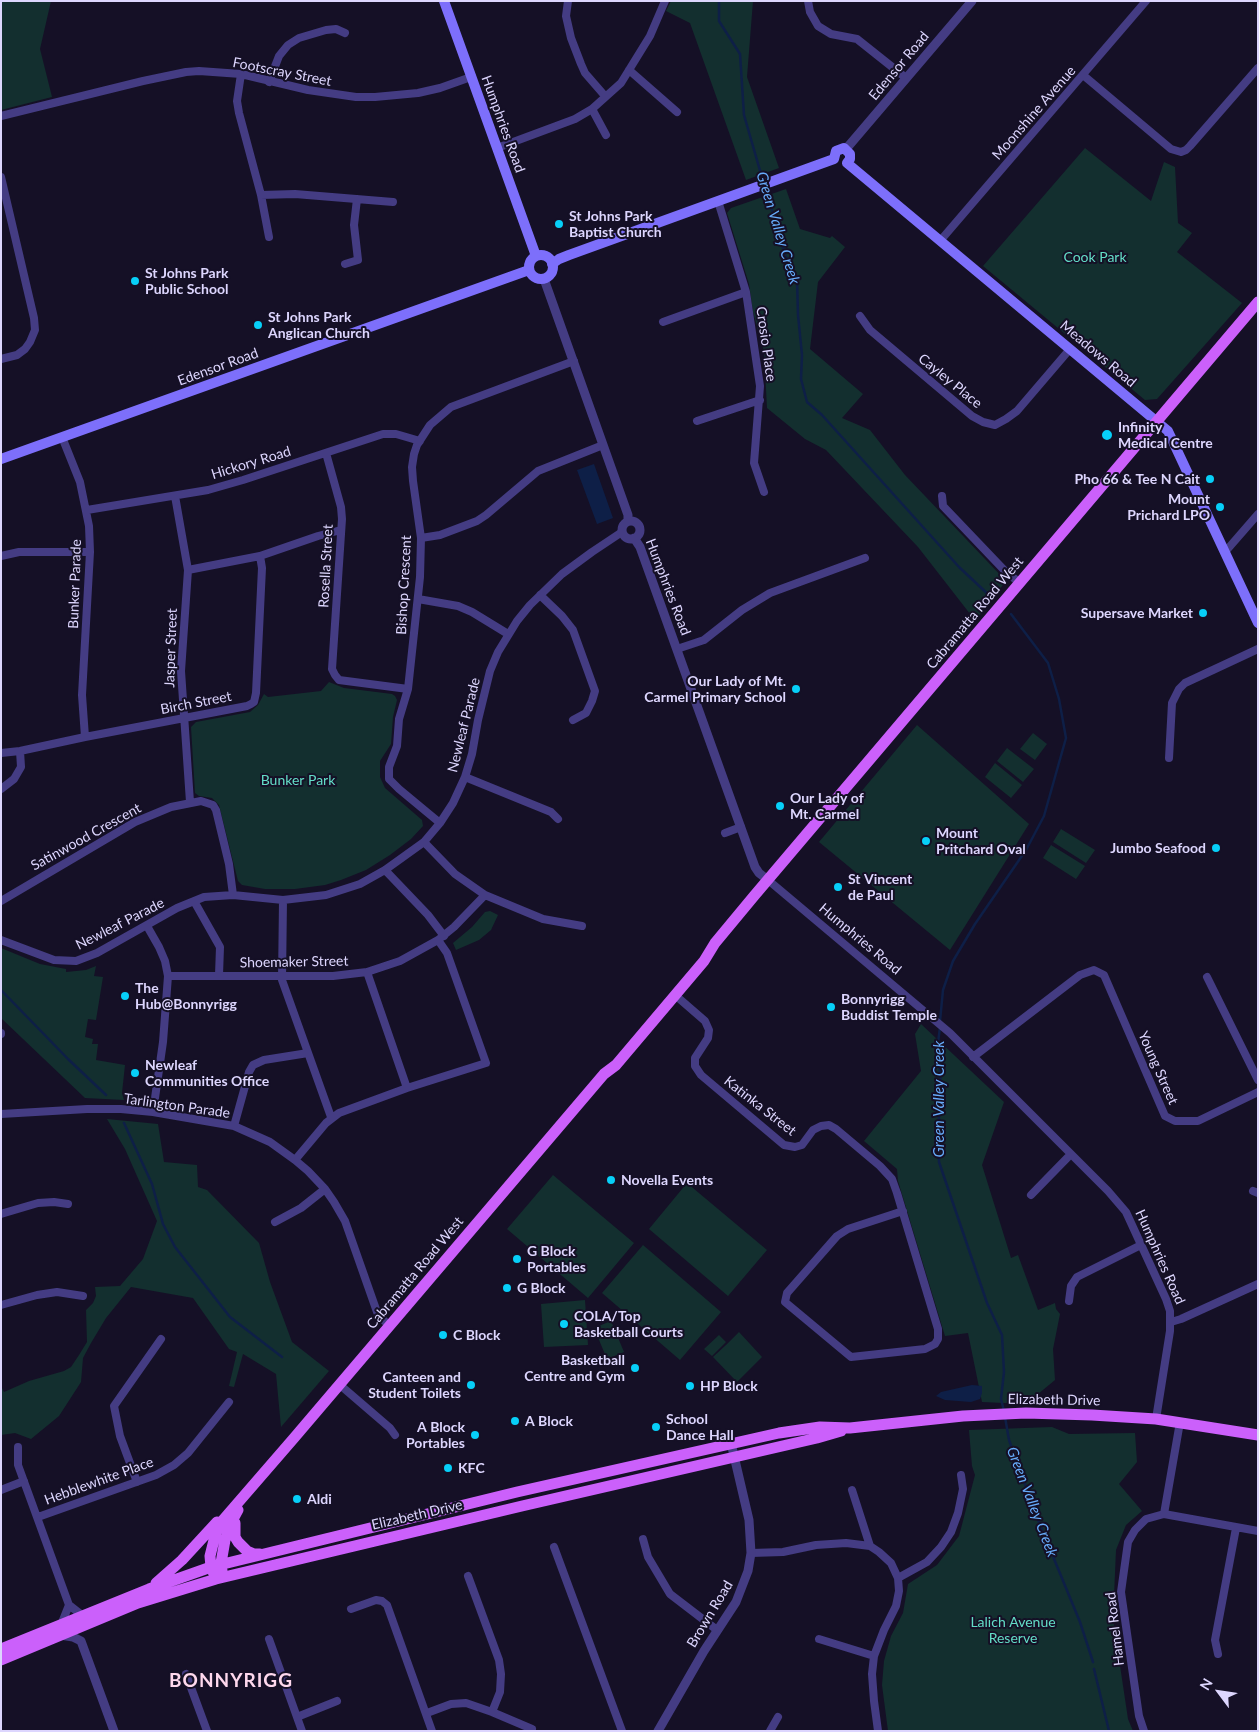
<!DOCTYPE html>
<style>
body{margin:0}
#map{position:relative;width:1259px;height:1732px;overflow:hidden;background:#151026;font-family:Lato,sans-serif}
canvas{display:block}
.frame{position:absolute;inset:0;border:2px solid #ddd6fe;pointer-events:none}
.north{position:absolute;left:1194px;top:1667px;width:50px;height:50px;-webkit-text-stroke:4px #151026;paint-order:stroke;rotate:301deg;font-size:14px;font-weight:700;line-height:20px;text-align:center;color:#ddd6fe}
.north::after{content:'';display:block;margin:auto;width:18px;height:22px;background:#ddd6fe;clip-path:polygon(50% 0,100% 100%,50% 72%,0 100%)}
</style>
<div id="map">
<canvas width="1259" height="1732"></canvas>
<div class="frame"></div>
<div class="north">N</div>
</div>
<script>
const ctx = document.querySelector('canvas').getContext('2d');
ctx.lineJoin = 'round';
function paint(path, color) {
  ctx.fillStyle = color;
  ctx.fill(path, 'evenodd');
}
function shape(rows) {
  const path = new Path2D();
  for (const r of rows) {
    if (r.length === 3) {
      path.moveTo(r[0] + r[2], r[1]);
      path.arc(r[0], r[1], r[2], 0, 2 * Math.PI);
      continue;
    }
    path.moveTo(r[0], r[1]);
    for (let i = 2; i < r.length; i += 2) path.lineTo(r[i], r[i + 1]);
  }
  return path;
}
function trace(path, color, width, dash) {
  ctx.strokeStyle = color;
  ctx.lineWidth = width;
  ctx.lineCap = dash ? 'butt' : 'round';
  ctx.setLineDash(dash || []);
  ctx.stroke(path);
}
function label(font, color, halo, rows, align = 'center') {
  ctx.font = font + ' Lato,sans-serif';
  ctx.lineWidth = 4;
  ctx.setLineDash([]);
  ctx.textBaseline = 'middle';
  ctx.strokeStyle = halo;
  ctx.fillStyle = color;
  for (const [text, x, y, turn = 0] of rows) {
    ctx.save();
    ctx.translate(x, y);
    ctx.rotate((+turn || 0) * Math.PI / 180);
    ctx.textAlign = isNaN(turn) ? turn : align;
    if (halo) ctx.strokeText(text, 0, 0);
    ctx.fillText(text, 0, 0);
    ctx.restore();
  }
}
paint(shape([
 [1,1,51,1,40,49,52,97,1,110],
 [671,1,753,1,747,77,779,168,746,180,690,23,666,11],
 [1085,148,1151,201,1164,162,1175,167,1178,223,1192,233,1177,252,1242,303,1157,399,1145,400,983,266],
 [786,189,800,229,830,238,832,236,845,247,818,282,810,349,863,394,842,418,870,430,905,475,1006,581,979,616,974,619,918,547,826,450,805,439,767,408,764,352,753,312,749,284,727,213,731,208],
 [329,682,344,688,392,694,395,696,397,700,393,717,391,744,380,761,380,777,385,788,422,820,423,826,411,839,390,855,366,870,341,880,325,885,295,889,265,889,242,885,238,881,219,805,212,798,199,796,195,793,191,727,196,722,250,712,258,705,264,694,268,697,321,691],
 [917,725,1029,824,950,950,819,842],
 [1033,733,1047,744,1035,760,1020,749],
 [1007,748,1034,769,1023,782,997,761],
 [995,763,1022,785,1011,798,985,777],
 [1061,829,1095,850,1086,863,1053,842],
 [1051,845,1085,866,1076,879,1043,858],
 [490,911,498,915,491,930,479,940,456,950,453,943,472,927,485,912],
 [1,948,40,964,66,969,66,972,86,970,96,966,94,976,103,977,96,1020,88,1019,85,1037,93,1039,92,1044,98,1044,96,1060,125,1065,122,1093,124,1100,85,1098,1,1018],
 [921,1024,1004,1102,982,1165,1011,1258,1018,1255,1038,1310,1055,1303,1056,1309,1060,1314,1053,1349,1055,1380,1026,1404,982,1402,968,1333,945,1336,898,1181,897,1169,864,1141,921,1071,915,1034],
 [107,1119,158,1124,164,1162,197,1165,198,1187,207,1190,259,1243,270,1282,292,1342,329,1371,281,1427,276,1374,243,1354,234,1387,229,1386,237,1352,229,1349,193,1298,131,1287,106,1318,91,1343,83,1358,81,1382,59,1416,31,1439,15,1433,1,1435,1,1386,4,1392,29,1381,64,1371,71,1367,79,1355,87,1342,86,1310,93,1303,96,1296,95,1287,120,1286,143,1259,157,1221,125,1149],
 [553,1175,634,1243,588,1298,507,1229],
 [687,1183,767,1250,728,1296,649,1229],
 [643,1245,721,1312,680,1360,602,1293],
 [585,1300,588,1345,544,1347,541,1304],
 [611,1321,624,1352,607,1359,594,1328],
 [739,1332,762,1357,737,1382,713,1357,726,1345,749,1369,726,1345],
 [719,1335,726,1342,712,1356,704,1349],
 [1052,1427,1069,1434,1135,1433,1137,1462,1119,1484,1142,1511,1126,1525,1116,1550,1113,1619,1128,1719,1133,1731,888,1731,882,1685,884,1661,891,1636,903,1613,908,1584,937,1565,959,1536,975,1475,972,1466,969,1430]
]), '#132f2f');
paint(shape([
 [594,464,613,518,597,524,577,470],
 [972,1385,982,1386,982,1393,980,1399,971,1402,945,1400,936,1396,941,1392]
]), '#0e1f47');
trace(shape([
 [719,1,719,21,740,54,744,115,763,181],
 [765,186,785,255,797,279,798,315,802,355,801,379,807,402,822,415,959,567,992,598],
 [1,990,68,1059,106,1095],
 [940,1021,943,990,953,961,975,924,1026,850,1044,816,1066,738,1059,699,1048,663,1011,614],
 [940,1027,938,1043,941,1090,938,1131,939,1162,987,1303,1002,1335,1004,1372,1001,1399,1004,1411],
 [124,1123,152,1184,163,1224,175,1247,230,1317,282,1357],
 [1005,1417,1009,1440,1038,1520,1080,1622,1093,1662],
 [1094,1669,1109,1731]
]), '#0e1f47', 2.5);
trace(shape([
 [568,1,566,16,571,38,581,64,585,73,605,96],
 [808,1,810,12,818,26,831,34,857,39,906,78],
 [629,70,677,112],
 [241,74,237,101,239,113,261,195,269,237],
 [1083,75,1171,149,1181,152,1186,150,1190,146,1258,68],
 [269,82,279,56,288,45,299,38,326,30,336,29,345,33],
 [592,109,606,135],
 [1,116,143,81,186,72,199,71,241,74,308,90,356,97,375,97,418,93,440,88,471,77],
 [497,148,575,119,592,109,621,83,650,36,665,1],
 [1,177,34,318,35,330,30,342,25,349,17,355,1,359],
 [261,195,295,194,393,202],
 [718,201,746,292,760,386,754,463,764,492],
 [940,241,1146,1],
 [345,264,358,260,354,225,357,199],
 [860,316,870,330,972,416,983,422,995,425,1006,419,1017,411,1070,349],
 [663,322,746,292],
 [697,421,760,400],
 [62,437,80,482,89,526,90,552,82,695,85,737],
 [326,453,341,507,342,519,332,669,335,675,339,680,408,689],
 [175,496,188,570,181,671,190,802],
 [942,496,943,506,1006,572,1020,583],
 [87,510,208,490,243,480,383,434,396,434,420,441],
 [421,538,440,535,477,521,486,515,538,471,603,445],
 [1225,552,1258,514],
 [1,556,19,552,90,552],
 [188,570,260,556,318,536,341,530],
 [540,595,562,616,573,630,595,691,592,701,586,713,573,720],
 [418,599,458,606,472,612,508,634],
 [677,649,704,640,742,610,770,593,865,558],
 [1,753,20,751,85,737,247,706,251,704,254,702,256,693,262,568,260,556],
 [1169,758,1172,703,1179,689,1185,683,1258,649],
 [465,777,551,812,558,819],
 [1,789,14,779,21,767,20,751],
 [440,823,399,789,389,779,389,767,397,746,399,719,408,689,420,577,421,538,413,481,412,467,414,454,417,445,430,425,451,407,574,361],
 [725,833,741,827],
 [424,842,455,874,485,895,543,919,582,926],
 [385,870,428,915,444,936],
 [768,880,950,1033,1108,1191,1126,1212,1166,1299,1170,1311,1170,1331,1156,1419],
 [283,900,282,980,331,1117],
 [1,901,135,822,171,807,201,801,213,805,216,810,229,864,233,895],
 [194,901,220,947,219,975],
 [147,926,159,947,165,961,168,976,163,1042,153,1112],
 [1,940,54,960,76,961,97,953,177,908,204,897,233,895,283,900,326,895,360,884,385,870,424,842,440,823,453,803,465,777,472,754,478,720,490,671,498,652,517,621,530,605,562,574,592,552,622,532],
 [367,972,407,1088],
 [168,976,333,976,367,972,400,961,438,940,454,927,485,895],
 [1207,977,1258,1080],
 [675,995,705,1021,709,1030,708,1038,695,1058,695,1066,701,1075,784,1145,795,1147,802,1145,813,1130,821,1126,829,1125,836,1129,880,1166,892,1179,897,1193,938,1329,938,1339,935,1344,925,1349,851,1357,785,1302,787,1293,837,1236,848,1229,903,1211],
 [1,1033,1,1034],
 [973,1057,1080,975,1094,970,1104,975,1165,1116,1175,1121,1198,1121,1258,1092],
 [1,1114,87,1109,121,1109,153,1112,234,1126,270,1142,295,1160,308,1171,325,1189,334,1202,345,1221,377,1312,380,1317,390,1326],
 [234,1126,249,1072,253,1065,264,1060,308,1053],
 [295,1160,326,1123,339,1113,407,1088,486,1063,447,953,438,940],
 [1253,1191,1258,1193],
 [1031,1195,1071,1154],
 [1,1214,38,1203,54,1202,68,1204],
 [275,1222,301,1208,325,1189],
 [1069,1301,1071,1286,1077,1277,1141,1245],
 [1,1305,37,1295,57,1292,83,1296],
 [1171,1322,1181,1319,1258,1284],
 [340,1385,390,1428,395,1435],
 [18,1447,18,1465,69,1605,83,1616],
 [137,1482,120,1436,114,1406,161,1339],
 [1,1490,24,1481],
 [852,1490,870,1546],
 [1164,1514,1180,1422],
 [38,1517,156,1475,174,1465,188,1453,229,1402],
 [643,1539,648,1557,670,1594,717,1630],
 [554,1547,622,1731],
 [751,1553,783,1552,816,1545,846,1543,870,1546,879,1552,891,1563,898,1578,899,1591,896,1606,884,1630,874,1656,872,1674,874,1701,878,1731],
 [468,1576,499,1660,501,1674,500,1692,492,1712],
 [898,1578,927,1562,941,1547,951,1532,958,1513,963,1489,961,1475],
 [351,1609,376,1600,382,1601,387,1605,432,1731],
 [61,1625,69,1605],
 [269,1639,302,1731],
 [819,1639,874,1656],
 [1218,1654,1215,1640,1236,1528],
 [186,1674,207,1731],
 [427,1713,451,1704,466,1703,492,1712,532,1729],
 [297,1717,337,1701],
 [770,1731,778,1717],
 [1144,1731,1139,1716,1121,1592,1128,1542,1135,1530,1146,1519,1164,1514,1258,1531]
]), '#443c83', 8);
trace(shape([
 [846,149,972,1],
 [544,279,628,515,628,521],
 [631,530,9],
 [634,538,640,547,755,867,759,873,768,880],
 [60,1635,73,1637,81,1641,114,1731],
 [658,1731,704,1651,736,1602,748,1571,751,1553,749,1520,731,1443]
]), '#443c83', 9);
trace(shape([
 [444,1,536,256],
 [834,159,836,151,844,148,850,154,850,159,847,163],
 [847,163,1168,431,1258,623],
 [541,267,12],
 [552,264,559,259,569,255,834,159],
 [1,459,529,270]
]), '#7d6ffb', 10);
trace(shape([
 [235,1523,235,1537,238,1542,247,1551,254,1554,260,1554],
 [222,1571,221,1563,225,1540,231,1523,238,1510],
 [216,1579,211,1567,210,1556,216,1532,223,1520,294,1438,604,1074,616,1065,704,961,715,943,754,896,1258,302],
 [156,1583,182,1560,217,1522],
 [1,1649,149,1589,211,1567,517,1492,779,1433,820,1427,850,1428,963,1416,1026,1413,1092,1415,1156,1419,1258,1435],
 [1,1660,138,1603,216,1579,522,1506,817,1438,841,1431]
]), '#cb60fb', 11);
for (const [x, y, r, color] of [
 [559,224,5,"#07cff8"],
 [135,281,5,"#07cff8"],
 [258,325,5,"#07cff8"],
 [1107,435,6,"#07cff8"],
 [1210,479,5,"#07cff8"],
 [1220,507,5,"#07cff8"],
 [1203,613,5,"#07cff8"],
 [796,689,5,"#07cff8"],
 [780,806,5,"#07cff8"],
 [926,841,5,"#07cff8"],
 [1216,848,5,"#07cff8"],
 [838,887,5,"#07cff8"],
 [125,996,5,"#07cff8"],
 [831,1007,5,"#07cff8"],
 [135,1073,5,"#07cff8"],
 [611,1180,5,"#07cff8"],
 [517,1259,5,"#07cff8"],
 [507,1288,5,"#07cff8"],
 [564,1324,5,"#07cff8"],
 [443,1335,5,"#07cff8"],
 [635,1368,5,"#07cff8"],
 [471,1385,5,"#07cff8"],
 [690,1386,5,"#07cff8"],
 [515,1421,5,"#07cff8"],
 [656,1427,5,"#07cff8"],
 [475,1435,5,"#07cff8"],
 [448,1468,5,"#07cff8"],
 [297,1499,5,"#07cff8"]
]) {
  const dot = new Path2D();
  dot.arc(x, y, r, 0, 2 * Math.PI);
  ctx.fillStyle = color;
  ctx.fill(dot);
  trace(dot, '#151026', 2);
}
label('14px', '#ddd6fe', '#151026', [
 ["Edensor Road",899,66,-50],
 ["Footscray Street",282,72,11],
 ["Moonshine Avenue",1034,113,-49],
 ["Humphries Road",503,124,70],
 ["Crosio Place",766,344,82],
 ["Meadows Road",1098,354,40],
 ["Edensor Road",218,367,-20],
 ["Cayley Place",950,381,39],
 ["Hickory Road",251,463,-17],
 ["Rosella Street",326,566,-87],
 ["Bunker Parade",75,584,-88],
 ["Bishop Crescent",404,585,-87],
 ["Humphries Road",668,587,69],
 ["Cabramatta Road West",975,613,-50],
 ["Jasper Street",171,648,-88],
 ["Birch Street",196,703,-11],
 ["Newleaf Parade",464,725,-76],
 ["Satinwood Crescent",86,837,-29],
 ["Newleaf Parade",120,924,-27],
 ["Humphries Road",860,939,40],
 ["Shoemaker Street",294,962,-1],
 ["Young Street",1158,1068,66],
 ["Tarlington Parade",177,1106,8],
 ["Katinka Street",760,1106,38],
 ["Humphries Road",1160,1257,66],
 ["Cabramatta Road West",415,1273,-50],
 ["Elizabeth Drive",1054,1400,1],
 ["Hebblewhite Place",99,1481,-20],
 ["Elizabeth Drive",417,1515,-13],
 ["Brown Road",710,1614,-59],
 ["Hamel Road",1115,1629,-97]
]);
label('bold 14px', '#ddd6fe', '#151026', [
 ["St Johns Park",569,216],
 ["Baptist Church",569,232],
 ["St Johns Park",145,273],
 ["Public School",145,289],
 ["St Johns Park",268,317],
 ["Anglican Church",268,333],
 ["Infinity",1118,427],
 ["Medical Centre",1118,443],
 ["Pho 66 & Tee N Cait",1200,479,"right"],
 ["Mount",1210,499,"right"],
 ["Prichard LPO",1210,515,"right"],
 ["Supersave Market",1193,613,"right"],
 ["Our Lady of Mt.",786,681,"right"],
 ["Carmel Primary School",786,697,"right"],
 ["Our Lady of",790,798],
 ["Mt. Carmel",790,814],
 ["Mount",936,833],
 ["Pritchard Oval",936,849],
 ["Jumbo Seafood",1206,848,"right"],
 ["St Vincent",848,879],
 ["de Paul",848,895],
 ["The",135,988],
 ["Hub@Bonnyrigg",135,1004],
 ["Bonnyrigg",841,999],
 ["Buddist Temple",841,1015],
 ["Newleaf",145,1065],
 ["Communities Office",145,1081],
 ["Novella Events",621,1180],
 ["G Block",527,1251],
 ["Portables",527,1267],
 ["G Block",517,1288],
 ["COLA/Top",574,1316],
 ["Basketball Courts",574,1332],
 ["C Block",453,1335],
 ["Basketball",625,1360,"right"],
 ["Centre and Gym",625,1376,"right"],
 ["Canteen and",461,1377,"right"],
 ["Student Toilets",461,1393,"right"],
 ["HP Block",700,1386],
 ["School",666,1419],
 ["Dance Hall",666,1435],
 ["A Block",525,1421],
 ["A Block",465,1427,"right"],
 ["Portables",465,1443,"right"],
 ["KFC",458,1468],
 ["Aldi",307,1499]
], 'left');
label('14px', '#63ddc7', '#151026', [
 ["Cook Park",1095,257],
 ["Bunker Park",298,780],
 ["Lalich Avenue",1013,1622],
 ["Reserve",1013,1638]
]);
label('italic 15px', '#67acfb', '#151026', [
 ["Green Valley Creek",778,228,73],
 ["Green Valley Creek",939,1099,-90],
 ["Green Valley Creek",1032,1502,69]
]);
ctx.letterSpacing = '1px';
label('bold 19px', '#fed8ed', '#151026', [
 ["BONNYRIGG",231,1681]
]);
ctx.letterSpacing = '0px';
</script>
